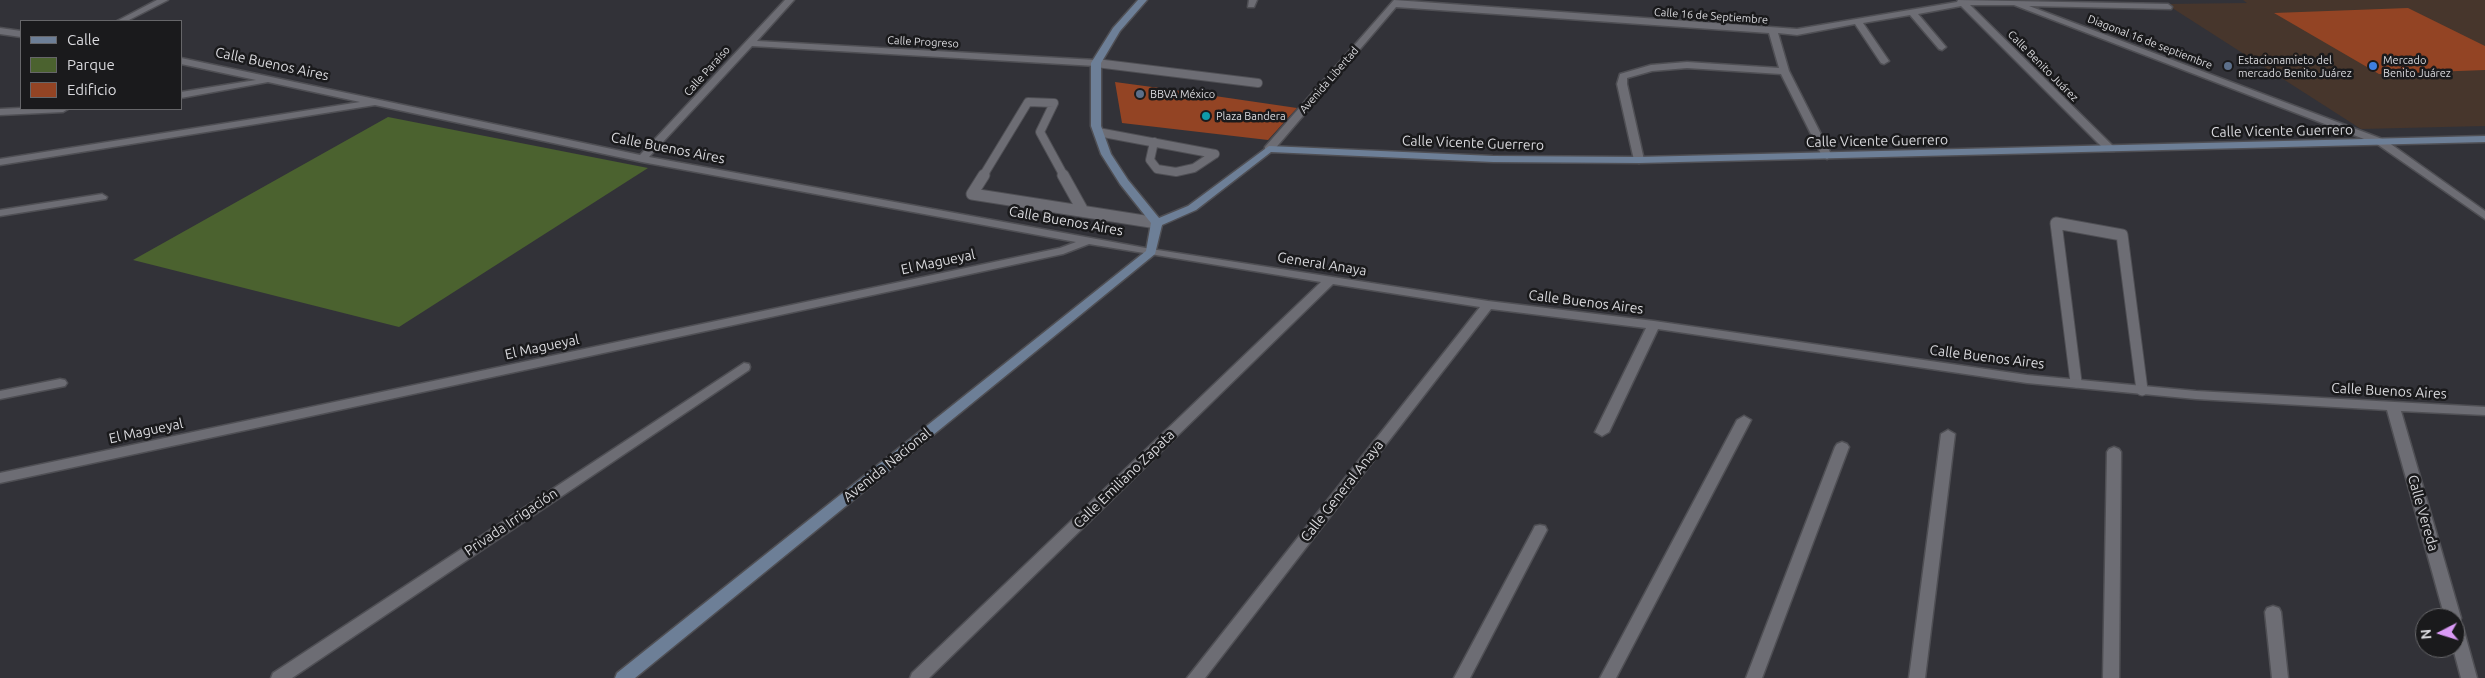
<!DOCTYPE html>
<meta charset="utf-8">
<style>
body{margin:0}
#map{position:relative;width:2485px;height:678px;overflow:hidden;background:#323238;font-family:Ubuntu,sans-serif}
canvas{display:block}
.legend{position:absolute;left:20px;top:20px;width:162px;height:90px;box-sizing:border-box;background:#1a1a1c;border:1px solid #666669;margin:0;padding:6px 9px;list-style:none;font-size:15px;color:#d9d9dd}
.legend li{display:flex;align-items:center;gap:10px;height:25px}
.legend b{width:25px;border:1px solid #666669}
.north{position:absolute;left:2415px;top:608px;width:50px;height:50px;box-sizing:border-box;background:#1a1a1c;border:1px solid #666669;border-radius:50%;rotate:265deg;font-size:14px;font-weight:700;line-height:20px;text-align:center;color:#d9d9dd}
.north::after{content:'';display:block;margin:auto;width:18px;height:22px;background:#da9af6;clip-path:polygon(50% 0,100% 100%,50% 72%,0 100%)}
</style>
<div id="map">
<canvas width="2485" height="678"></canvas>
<ul class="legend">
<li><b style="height:6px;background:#6d7f97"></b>Calle</li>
<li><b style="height:14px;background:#4b622f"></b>Parque</li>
<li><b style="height:14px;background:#934424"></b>Edificio</li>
</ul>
<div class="north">N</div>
</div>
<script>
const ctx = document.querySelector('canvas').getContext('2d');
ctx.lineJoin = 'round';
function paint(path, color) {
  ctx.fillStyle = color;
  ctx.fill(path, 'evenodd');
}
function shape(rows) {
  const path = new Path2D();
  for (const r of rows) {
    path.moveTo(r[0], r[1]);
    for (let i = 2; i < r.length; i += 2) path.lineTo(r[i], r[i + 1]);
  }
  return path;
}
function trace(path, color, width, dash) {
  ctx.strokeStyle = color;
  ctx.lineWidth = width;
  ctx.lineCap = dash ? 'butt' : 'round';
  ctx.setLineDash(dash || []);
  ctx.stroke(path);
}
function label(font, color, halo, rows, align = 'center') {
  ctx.font = font + ' Ubuntu,sans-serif';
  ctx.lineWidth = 5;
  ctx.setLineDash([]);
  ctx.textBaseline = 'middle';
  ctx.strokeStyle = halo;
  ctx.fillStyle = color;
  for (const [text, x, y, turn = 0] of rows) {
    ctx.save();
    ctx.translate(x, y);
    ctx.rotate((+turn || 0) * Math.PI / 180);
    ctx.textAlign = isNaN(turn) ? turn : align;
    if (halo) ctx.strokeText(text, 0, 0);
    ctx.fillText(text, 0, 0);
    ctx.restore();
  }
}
paint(shape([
 [2243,0,2485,0,2485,126,2361,129,2166,4,2247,3]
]), '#47362c');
paint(shape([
 [388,117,648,168,399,327,133,260]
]), '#4b622f');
paint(shape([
 [2408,8,2485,46,2485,70,2379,74,2274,13],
 [1115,82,1167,89,1297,108,1268,140,1122,123]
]), '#934424');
const laneFar1 = shape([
 [1096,63,1258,83],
 [1098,132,1215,154],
 [1154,142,1150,160,1157,169,1176,172,1194,168,1215,154],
 [983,176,1028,102,1054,103,1040,132,1064,176]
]);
const lane = shape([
 [984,175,972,194,1157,223],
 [1063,175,1083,211],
 [2076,382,2056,223,2122,235,2142,390]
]);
const street = shape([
 [157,0,168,0,127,21,117,21,157,0],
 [785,0,794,0,757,41,1096,60,1101,63,1096,66,752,46,649,157,1151,249,1488,301,1654,321,2027,375,2196,391,2485,407,2485,415,2401,411,2461,618,2459,622,2463,627,2477,678,2461,678,2453,648,2455,648,2455,618,2445,618,2387,410,2196,399,2027,383,1658,329,1609,432,1602,436,1595,432,1646,328,1491,309,1205,678,1187,678,1480,307,1333,284,929,678,910,678,912,673,1321,282,1089,244,1063,254,0,483,0,473,1060,248,1076,242,642,162,375,105,0,165,0,159,360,102,268,82,181,98,181,92,256,80,181,64,181,58,640,155,785,0],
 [1249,0,1257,0,1254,7,1248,7,1249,0],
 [1394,0,1797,29,1957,2,1958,0,2168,4,2172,7,2171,9,2029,6,2385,140,2485,211,2485,219,2377,144,2014,5,1970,5,2114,147,2114,151,2106,151,1961,6,1918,14,1946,47,1942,50,1939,49,1910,15,1863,23,1889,61,1884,64,1881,63,1855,24,1797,35,1778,33,1789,71,1832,156,1827,159,1822,156,1781,74,1687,68,1652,71,1627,78,1627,84,1644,160,1639,163,1634,160,1617,84,1620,74,1651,65,1687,62,1779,68,1769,33,1396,7,1273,151,1265,151,1265,147,1394,0],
 [0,28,21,31,21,37,0,34,0,28],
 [21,108,21,109,68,109,63,112,0,115,0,109,21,108],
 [102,194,107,197,106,199,0,216,0,210,102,194],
 [744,363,749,364,750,367,749,370,292,678,271,678,273,673,744,363],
 [60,379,65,380,67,383,65,386,0,399,0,391,60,379],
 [1744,416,1751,420,1616,678,1600,678,1737,420,1744,416],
 [1948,430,1955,434,1925,678,1909,678,1941,434,1948,430],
 [1842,442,1847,444,1849,447,1762,678,1746,678,1835,447,1837,444,1842,442],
 [2114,447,2119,449,2121,452,2119,678,2103,678,2107,452,2109,449,2114,447],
 [1540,525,1545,526,1547,530,1470,678,1454,678,1533,530,1535,526,1540,525],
 [2273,606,2279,608,2281,612,2288,678,2272,678,2265,612,2267,608,2273,606]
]);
const secondary = shape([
 [1138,0,1147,0,1120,31,1101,63,1101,126,1111,154,1128,180,1159,218,1188,206,1269,146,1493,156,1639,157,2485,136,2485,142,1639,163,1493,162,1271,152,1196,210,1162,225,1155,254,635,678,615,678,617,673,1146,251,1151,223,1120,184,1101,154,1091,126,1091,63,1113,28,1138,0]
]);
trace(laneFar1, '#4f4f54', 10);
trace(lane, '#4f4f54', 13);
trace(street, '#4f4f54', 3);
trace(secondary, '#4f4f54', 3);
trace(laneFar1, '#6d6d74', 8);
trace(lane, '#6d6d74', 11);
paint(street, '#6d6d74');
paint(secondary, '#6d7f97');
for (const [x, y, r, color] of [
 [2228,66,5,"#5c6f8a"],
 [2373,66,5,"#3f7fe0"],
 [1140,94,5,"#5c6f8a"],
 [1206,116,5,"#0f9aa8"]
]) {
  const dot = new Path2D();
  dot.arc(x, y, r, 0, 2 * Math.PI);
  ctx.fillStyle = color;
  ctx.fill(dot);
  trace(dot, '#1a1a1c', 2);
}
label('11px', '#d9d9dd', '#1a1a1c', [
 ["Calle 16 de Septiembre",1711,16,4],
 ["Calle Progreso",923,42,3],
 ["Diagonal 16 de septiembre",2150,42,21],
 ["Calle Benito Juárez",2043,66,45],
 ["Calle Paraíso",707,71,-48],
 ["Avenida Libertad",1329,80,-49]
]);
label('11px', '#d9d9dd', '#1a1a1c', [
 ["Estacionamieto del",2238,60],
 ["mercado Benito Juárez",2238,73],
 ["Mercado",2383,60],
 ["Benito Juárez",2383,73],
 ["BBVA México",1150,94],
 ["Plaza Bandera",1216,116]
], 'left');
label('14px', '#d9d9dd', '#1a1a1c', [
 ["Calle Buenos Aires",272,64,12],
 ["Calle Vicente Guerrero",2282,131,-1],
 ["Calle Vicente Guerrero",1877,141,-1],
 ["Calle Vicente Guerrero",1473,143,2],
 ["Calle Buenos Aires",668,148,11],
 ["Calle Buenos Aires",1066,221,10],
 ["El Magueyal",938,262,-12],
 ["General Anaya",1322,264,9],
 ["Calle Buenos Aires",1586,302,7],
 ["El Magueyal",542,347,-12],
 ["Calle Buenos Aires",1987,357,7],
 ["Calle Buenos Aires",2389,391,3],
 ["El Magueyal",146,431,-12],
 ["Avenida Nacional",887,465,-39],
 ["Calle Emiliano Zapata",1124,479,-44],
 ["Calle General Anaya",1342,491,-52],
 ["Calle Vereda",2423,513,74],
 ["Privada Irrigación",511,522,-34]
]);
</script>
